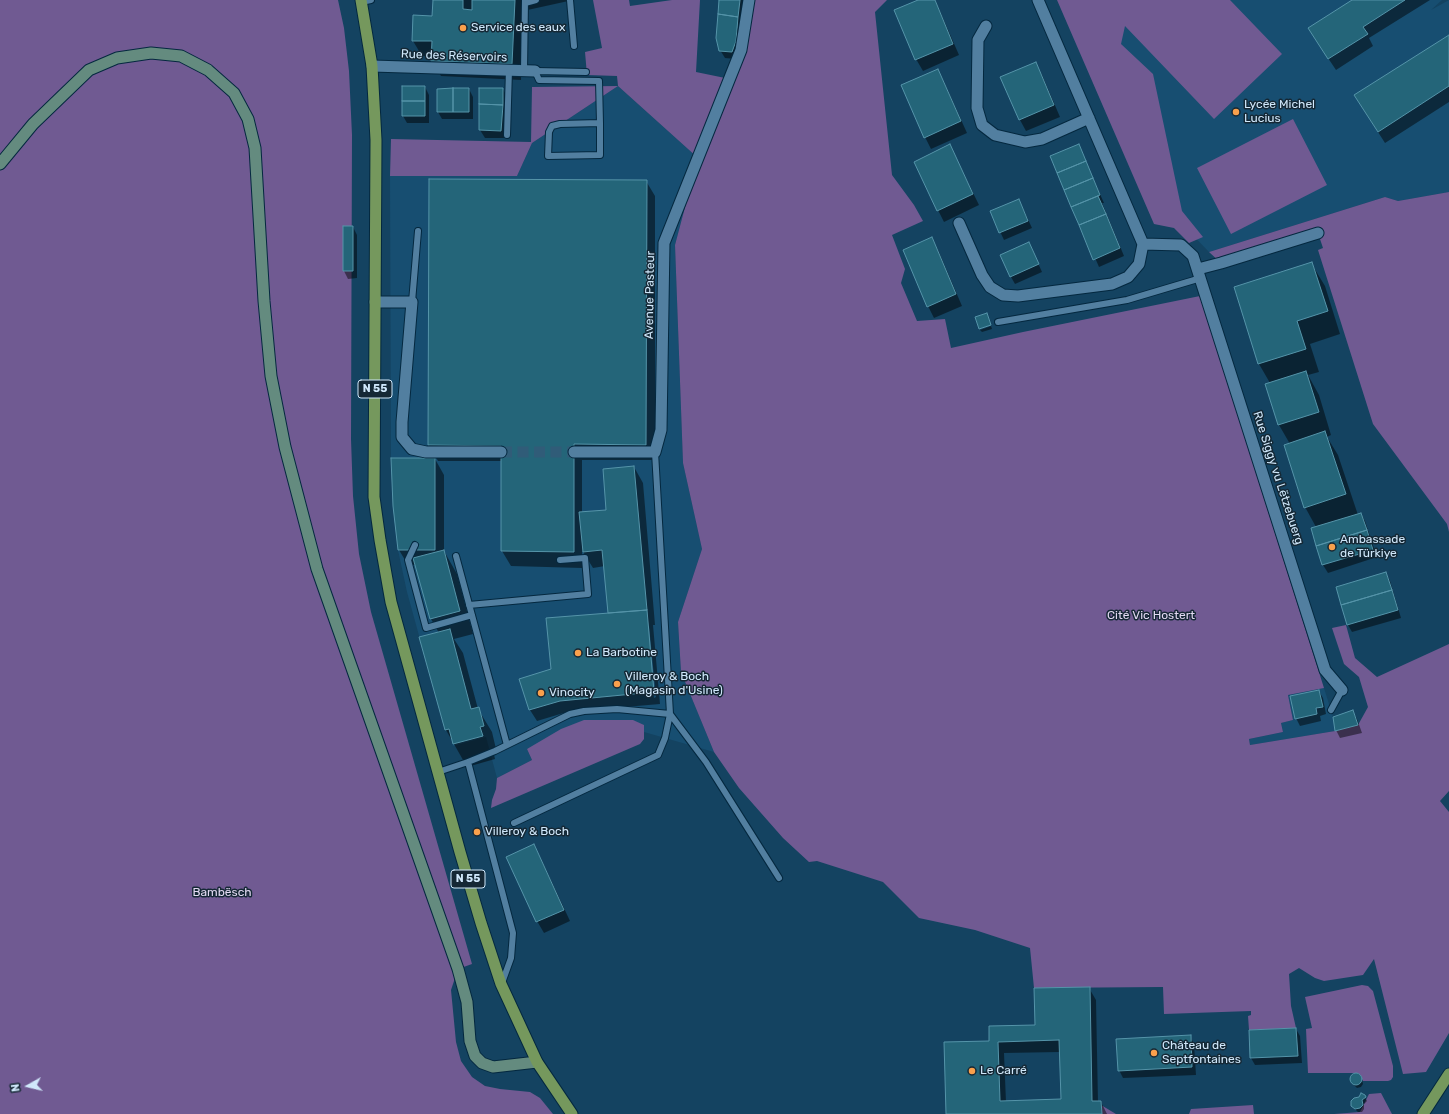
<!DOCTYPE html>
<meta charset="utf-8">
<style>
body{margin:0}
#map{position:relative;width:1449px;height:1114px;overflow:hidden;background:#144361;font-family:Rubik,sans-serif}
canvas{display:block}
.north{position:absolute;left:8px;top:1066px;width:40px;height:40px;-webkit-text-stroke:3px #152835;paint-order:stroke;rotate:262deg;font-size:11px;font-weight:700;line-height:16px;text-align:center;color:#d0e8fb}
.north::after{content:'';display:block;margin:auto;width:14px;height:18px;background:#d0e8fb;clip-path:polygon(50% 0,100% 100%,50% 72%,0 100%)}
</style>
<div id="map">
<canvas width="1449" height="1114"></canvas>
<div class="north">N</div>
</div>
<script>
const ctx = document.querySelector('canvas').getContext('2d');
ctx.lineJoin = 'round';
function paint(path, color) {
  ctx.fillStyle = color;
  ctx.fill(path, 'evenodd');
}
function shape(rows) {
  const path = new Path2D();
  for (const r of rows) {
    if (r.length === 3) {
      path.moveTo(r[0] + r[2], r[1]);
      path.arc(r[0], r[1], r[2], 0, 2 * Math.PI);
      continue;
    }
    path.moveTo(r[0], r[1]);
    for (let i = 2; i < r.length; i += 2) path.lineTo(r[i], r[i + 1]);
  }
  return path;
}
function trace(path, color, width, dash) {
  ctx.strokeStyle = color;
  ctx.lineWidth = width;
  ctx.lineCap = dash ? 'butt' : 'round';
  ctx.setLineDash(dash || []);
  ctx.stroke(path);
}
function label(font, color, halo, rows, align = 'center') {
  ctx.font = font + ' Rubik,sans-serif';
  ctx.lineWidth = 3;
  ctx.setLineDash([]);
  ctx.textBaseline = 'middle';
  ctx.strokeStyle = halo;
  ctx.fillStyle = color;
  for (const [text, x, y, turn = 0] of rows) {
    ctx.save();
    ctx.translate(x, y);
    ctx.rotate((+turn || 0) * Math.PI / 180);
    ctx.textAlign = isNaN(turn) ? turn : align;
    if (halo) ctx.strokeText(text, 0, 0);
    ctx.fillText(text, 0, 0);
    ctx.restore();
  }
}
paint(shape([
 [1081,0,1442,0,1431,10,1449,0,1449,192,1398,201,1385,197,1209,252,1175,217],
 [618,86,698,158,675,245,683,463,702,549,678,622,681,672,714,752,644,732,644,725,527,749,532,760,497,778,486,737,453,746,449,729,445,730,407,592,398,550,393,506,391,458,390,176,517,176,532,143],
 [1324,688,1333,717,1353,710,1358,725,1335,731,1250,745,1249,739,1283,732,1281,723,1293,720,1288,695]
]), '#174e71');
paint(shape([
 [0,0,338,0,344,28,349,71,352,135,351,439,353,496,359,554,371,612,472,964,458,969,451,990,456,1042,461,1061,472,1077,485,1086,500,1089,530,1092,540,1098,553,1114,0,1114],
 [593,0,629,0,630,6,672,0,700,0,696,72,730,79,749,0,887,0,875,12,892,175,914,205,923,221,892,235,905,269,901,283,917,321,945,319,951,348,1023,332,1200,296,1324,688,1288,695,1293,720,1281,723,1283,732,1249,739,1250,745,1335,731,1358,725,1368,707,1359,677,1344,664,1332,628,1346,625,1355,658,1377,677,1449,644,1449,791,1440,801,1449,812,1449,1033,1426,1072,1403,1074,1374,959,1363,975,1324,981,1315,978,1299,968,1289,974,1291,1006,1296,1028,1249,1030,1248,1016,1251,1015,1251,1011,1164,1014,1163,987,1034,988,1030,948,975,930,919,918,883,882,817,861,809,862,783,838,739,788,714,752,681,672,678,622,702,549,683,463,675,245,698,158,618,86,532,143,517,176,390,176,391,139,531,142,532,87,618,86,617,76,587,75,585,52,602,48],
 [1057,0,1230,0,1282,54,1214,119,1125,26,1121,44,1153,74,1182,211,1203,237,1189,243,1174,228,1154,224],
 [1293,119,1327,185,1231,234,1197,168],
 [1449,192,1449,532,1447,524,1373,424,1318,250,1323,248,1318,233,1221,263,1209,252,1385,197,1398,201],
 [584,720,633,720,644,725,644,739,640,744,491,808,492,800,496,789,497,778,532,760,527,749,561,729],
 [1362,985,1368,986,1373,991,1393,1066,1393,1077,1391,1080,1388,1081,1363,1081,1361,1076,1358,1073,1308,1073,1306,1029,1312,1028,1305,997],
 [1381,1093,1392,1114,1334,1114,1360,1112,1369,1094],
 [1101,1105,1116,1114,1102,1114],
 [1253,1105,1254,1114,1189,1114,1191,1109]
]), '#705a92');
paint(shape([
 [434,0,573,0,523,11,521,80,441,76,432,61,432,56,422,56,413,41,433,17],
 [721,0,745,0,736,59,725,58,720,50],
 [920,0,935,0,959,55,923,71,916,59],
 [1354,0,1430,0,1369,38,1373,46,1336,70,1316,40],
 [1449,36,1449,102,1385,143,1362,107],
 [1035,63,1042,75,1060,117,1026,131,1020,120],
 [938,71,944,82,967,133,931,149,925,137],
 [425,87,429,95,429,123,407,123,403,116],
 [469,89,473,97,473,119,442,119,438,112],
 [503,89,507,97,505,138,485,138,480,130,481,121],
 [1078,145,1104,203,1102,203,1124,256,1099,267,1051,156],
 [950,146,979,205,944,222,938,210],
 [430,180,646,181,655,196,655,460,582,460,582,513,607,510,634,467,643,483,655,625,653,625,660,704,567,712,537,721,530,710,521,680,552,670,610,614,605,566,593,568,582,550,582,568,511,566,502,551,502,461,438,461,429,445],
 [647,626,649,626,656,697,654,698],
 [1019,200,1032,228,1004,240,991,212],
 [353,227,357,235,357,278,348,279,344,271],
 [932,238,938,250,962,306,934,318,928,306],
 [1029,243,1042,272,1015,284,1011,277],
 [1311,263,1325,286,1340,334,1310,344,1319,372,1308,375,1319,395,1331,435,1327,437,1338,455,1358,515,1361,514,1365,521,1377,557,1328,573,1323,565,1312,528,1316,527,1305,507,1290,444,1279,425,1270,383,1259,364,1235,287],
 [991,326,992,329,982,332,980,330],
 [435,459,444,475,444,551,457,574,473,634,454,639,463,653,478,709,492,732,496,749,493,750,495,759,467,767,446,730,439,633,431,619,416,565,408,565,399,550],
 [1386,573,1390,581,1401,618,1352,632,1348,625,1337,587],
 [1319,691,1323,698,1326,714,1320,716,1321,721,1300,726,1296,718],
 [1353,712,1357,719,1362,733,1340,738,1336,730],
 [534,845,540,857,570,921,544,933,537,921],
 [1089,988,1096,1000,1098,1102,1101,1102,1107,1114,947,1114,990,1042,1036,1026],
 [1060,1052,1062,1100,1006,1102,1004,1053],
 [1296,1029,1300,1036,1302,1063,1255,1065,1251,1058],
 [1190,1036,1194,1044,1196,1075,1123,1078,1119,1070],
 [1353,1074,1358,1074,1361,1076,1363,1084,1361,1087,1357,1088,1354,1085,1351,1077],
 [1364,1096,1367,1101,1364,1104,1364,1109,1362,1112,1358,1112,1352,1106]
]), '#0007');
const building = shape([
 [433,0,463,0,463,9,472,10,472,0,515,0,512,64,431,61,432,41,412,41,413,15,432,16,433,0],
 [719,0,740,0,738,17,718,14,719,0],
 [918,0,935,0,953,44,915,60,894,10,918,0],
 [1352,0,1405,0,1363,27,1368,34,1328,59,1308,28,1352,0],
 [718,14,738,17,736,41,732,52,719,51,716,38,718,14],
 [1449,35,1449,86,1378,132,1354,95,1449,35],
 [1036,62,1054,105,1019,120,1000,77,1036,62],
 [938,69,961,121,924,138,901,85,938,69],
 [402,86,425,86,425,101,402,101,402,86],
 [453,88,453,112,437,112,437,89,453,88],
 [453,88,469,88,469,112,453,112,453,88],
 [479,88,503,88,503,105,479,104,479,88],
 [402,101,425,101,425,116,402,116,402,101],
 [479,104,503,105,501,131,479,130,479,104],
 [950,144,973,194,937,211,914,162,950,144],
 [1079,144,1086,161,1057,173,1050,156,1079,144],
 [1086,161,1093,178,1064,190,1057,173,1086,161],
 [1093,178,1100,195,1071,207,1064,190,1093,178],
 [429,179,647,180,646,445,574,444,574,552,501,551,501,446,428,445,429,179],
 [1098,196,1106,214,1079,225,1071,207,1098,196],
 [1019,199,1028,221,999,233,990,211,1019,199],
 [1106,214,1120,248,1093,260,1079,225,1106,214],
 [343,226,353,226,353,271,343,271,343,226],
 [932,237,956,294,927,307,903,250,932,237],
 [1029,242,1039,264,1010,277,1000,255,1029,242],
 [1312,262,1328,311,1297,321,1306,349,1258,364,1234,287,1312,262],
 [987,313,991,325,979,329,975,317,987,313],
 [1306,371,1319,412,1278,425,1265,384,1306,371],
 [1325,431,1346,494,1304,508,1284,445,1325,431],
 [391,458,435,458,435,550,398,550,393,506,391,458],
 [634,466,647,610,608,613,602,550,583,552,579,512,606,510,603,469,634,466],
 [1361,513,1367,530,1316,546,1311,528,1361,513],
 [1367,530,1373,550,1322,565,1316,546,1367,530],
 [444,550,460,611,430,619,413,558,444,550],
 [1386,572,1392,590,1341,605,1336,587,1386,572],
 [1392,590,1398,610,1347,625,1341,605,1392,590],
 [647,610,654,692,560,701,529,710,519,679,551,669,546,618,647,610],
 [450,629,471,709,479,707,484,726,480,727,483,736,453,744,449,729,445,730,419,637,450,629],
 [1319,690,1323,707,1316,708,1317,714,1295,719,1290,696,1319,690],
 [1353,710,1358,725,1335,731,1333,717,1353,710],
 [534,844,564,910,536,922,506,857,534,844],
 [1090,987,1092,1101,1101,1101,1102,1114,946,1114,944,1042,989,1041,989,1026,1035,1025,1034,988,1090,987],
 [1059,1040,1061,1099,1000,1101,998,1042,1059,1040],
 [1296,1028,1298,1056,1250,1058,1249,1030,1296,1028],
 [1191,1035,1192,1067,1118,1071,1116,1039,1191,1035],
 [1356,1079,6],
 [1361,1093,1365,1095,1366,1097,1362,1100,1363,1105,1360,1108,1355,1109,1351,1106,1351,1101,1354,1098,1359,1097,1361,1093]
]);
paint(building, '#246579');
trace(building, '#5594a9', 1);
trace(shape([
 [501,452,574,452]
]), '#305c78', 11, [11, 5.5]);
const service = shape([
 [570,0,574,46],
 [361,2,371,0],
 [525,3,536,0],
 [524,71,525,0],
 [586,72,535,71,539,80,599,81,600,123,600,155,548,156,549,132,552,126,560,124,600,123],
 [507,135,509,70],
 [412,302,418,231],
 [998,322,1127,300,1201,278],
 [655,452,670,714,706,762,779,878],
 [415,545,408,560,426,628,472,615],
 [456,556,507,745],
 [469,605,588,594,585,558,560,560],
 [1331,710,1342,690],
 [468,762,513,933,511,958,502,983],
 [438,772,468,762,495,751,570,714,584,711,617,709,670,714,665,738,658,755,514,823]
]);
const minor = shape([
 [986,26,978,40,977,108,982,125,995,135,1025,142,1042,139,1089,118],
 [372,66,535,71],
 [959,223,982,275,990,287,1003,295,1018,296,1112,284,1128,277,1139,264,1143,244,1038,0],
 [1143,244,1181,245,1193,256,1325,670,1342,690],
 [1198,269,1221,263,1318,233],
 [375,302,412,302,402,422,402,437,412,449,426,452,501,452],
 [574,452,655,452,661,430,664,243,741,50,749,0]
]);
const secondary = shape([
 [0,164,33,124,89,70,117,58,151,53,181,56,208,70,234,93,248,119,255,148,264,301,271,376,285,447,317,569,458,969,467,1002,470,1041,475,1056,482,1063,493,1067,537,1062]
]);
const primary = shape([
 [361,0,372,66,376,140,374,497,380,540,391,602,460,852,481,923,501,984,537,1062,572,1114],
 [1423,1114,1449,1074]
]);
trace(service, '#04283f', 8);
trace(minor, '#04283f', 13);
trace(secondary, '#04283f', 13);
trace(primary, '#04283f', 13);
trace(service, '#527fa0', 6);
trace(minor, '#527fa0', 11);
trace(secondary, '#648b7f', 11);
trace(primary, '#75985d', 11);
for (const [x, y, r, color] of [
 [463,28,4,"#f9a04c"],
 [1236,112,4,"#f9a04c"],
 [1332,547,4,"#f9a04c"],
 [578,653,4,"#f9a04c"],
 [617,684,4,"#f9a04c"],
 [541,693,4,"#f9a04c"],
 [477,832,4,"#f9a04c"],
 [1154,1053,4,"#f9a04c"],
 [972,1071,4,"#f9a04c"]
]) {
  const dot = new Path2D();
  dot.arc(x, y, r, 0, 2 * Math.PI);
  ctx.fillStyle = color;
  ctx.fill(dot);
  trace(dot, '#152835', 1.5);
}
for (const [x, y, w] of [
 [375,389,34],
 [468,879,34]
]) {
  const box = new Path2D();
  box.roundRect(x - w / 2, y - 9, w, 18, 3);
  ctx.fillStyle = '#152835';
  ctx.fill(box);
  trace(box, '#d0e8fb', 1);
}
label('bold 11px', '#d0e8fb', null, [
 ["N 55",375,389],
 ["N 55",468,879]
]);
label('12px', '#d0e8fb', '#152835', [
 ["Service des eaux",471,28],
 ["Lycée Michel",1244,105],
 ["Lucius",1244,119],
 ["Ambassade",1340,540],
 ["de Türkiye",1340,554],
 ["La Barbotine",586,653],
 ["Villeroy & Boch",625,677],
 ["(Magasin d'Usine)",625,691],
 ["Vinocity",549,693],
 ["Villeroy & Boch",485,832],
 ["Château de",1162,1046],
 ["Septfontaines",1162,1060],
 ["Le Carré",980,1071]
], 'left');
label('12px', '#d0e8fb', '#152835', [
 ["Rue des Réservoirs",454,56,2],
 ["Avenue Pasteur",650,295,-89],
 ["Rue Siggy vu Lëtzebuerg",1278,478,72]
]);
label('12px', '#e2d9f2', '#152835', [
 ["Cité Vic Hostert",1151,616],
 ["Bambësch",222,893]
]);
</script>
